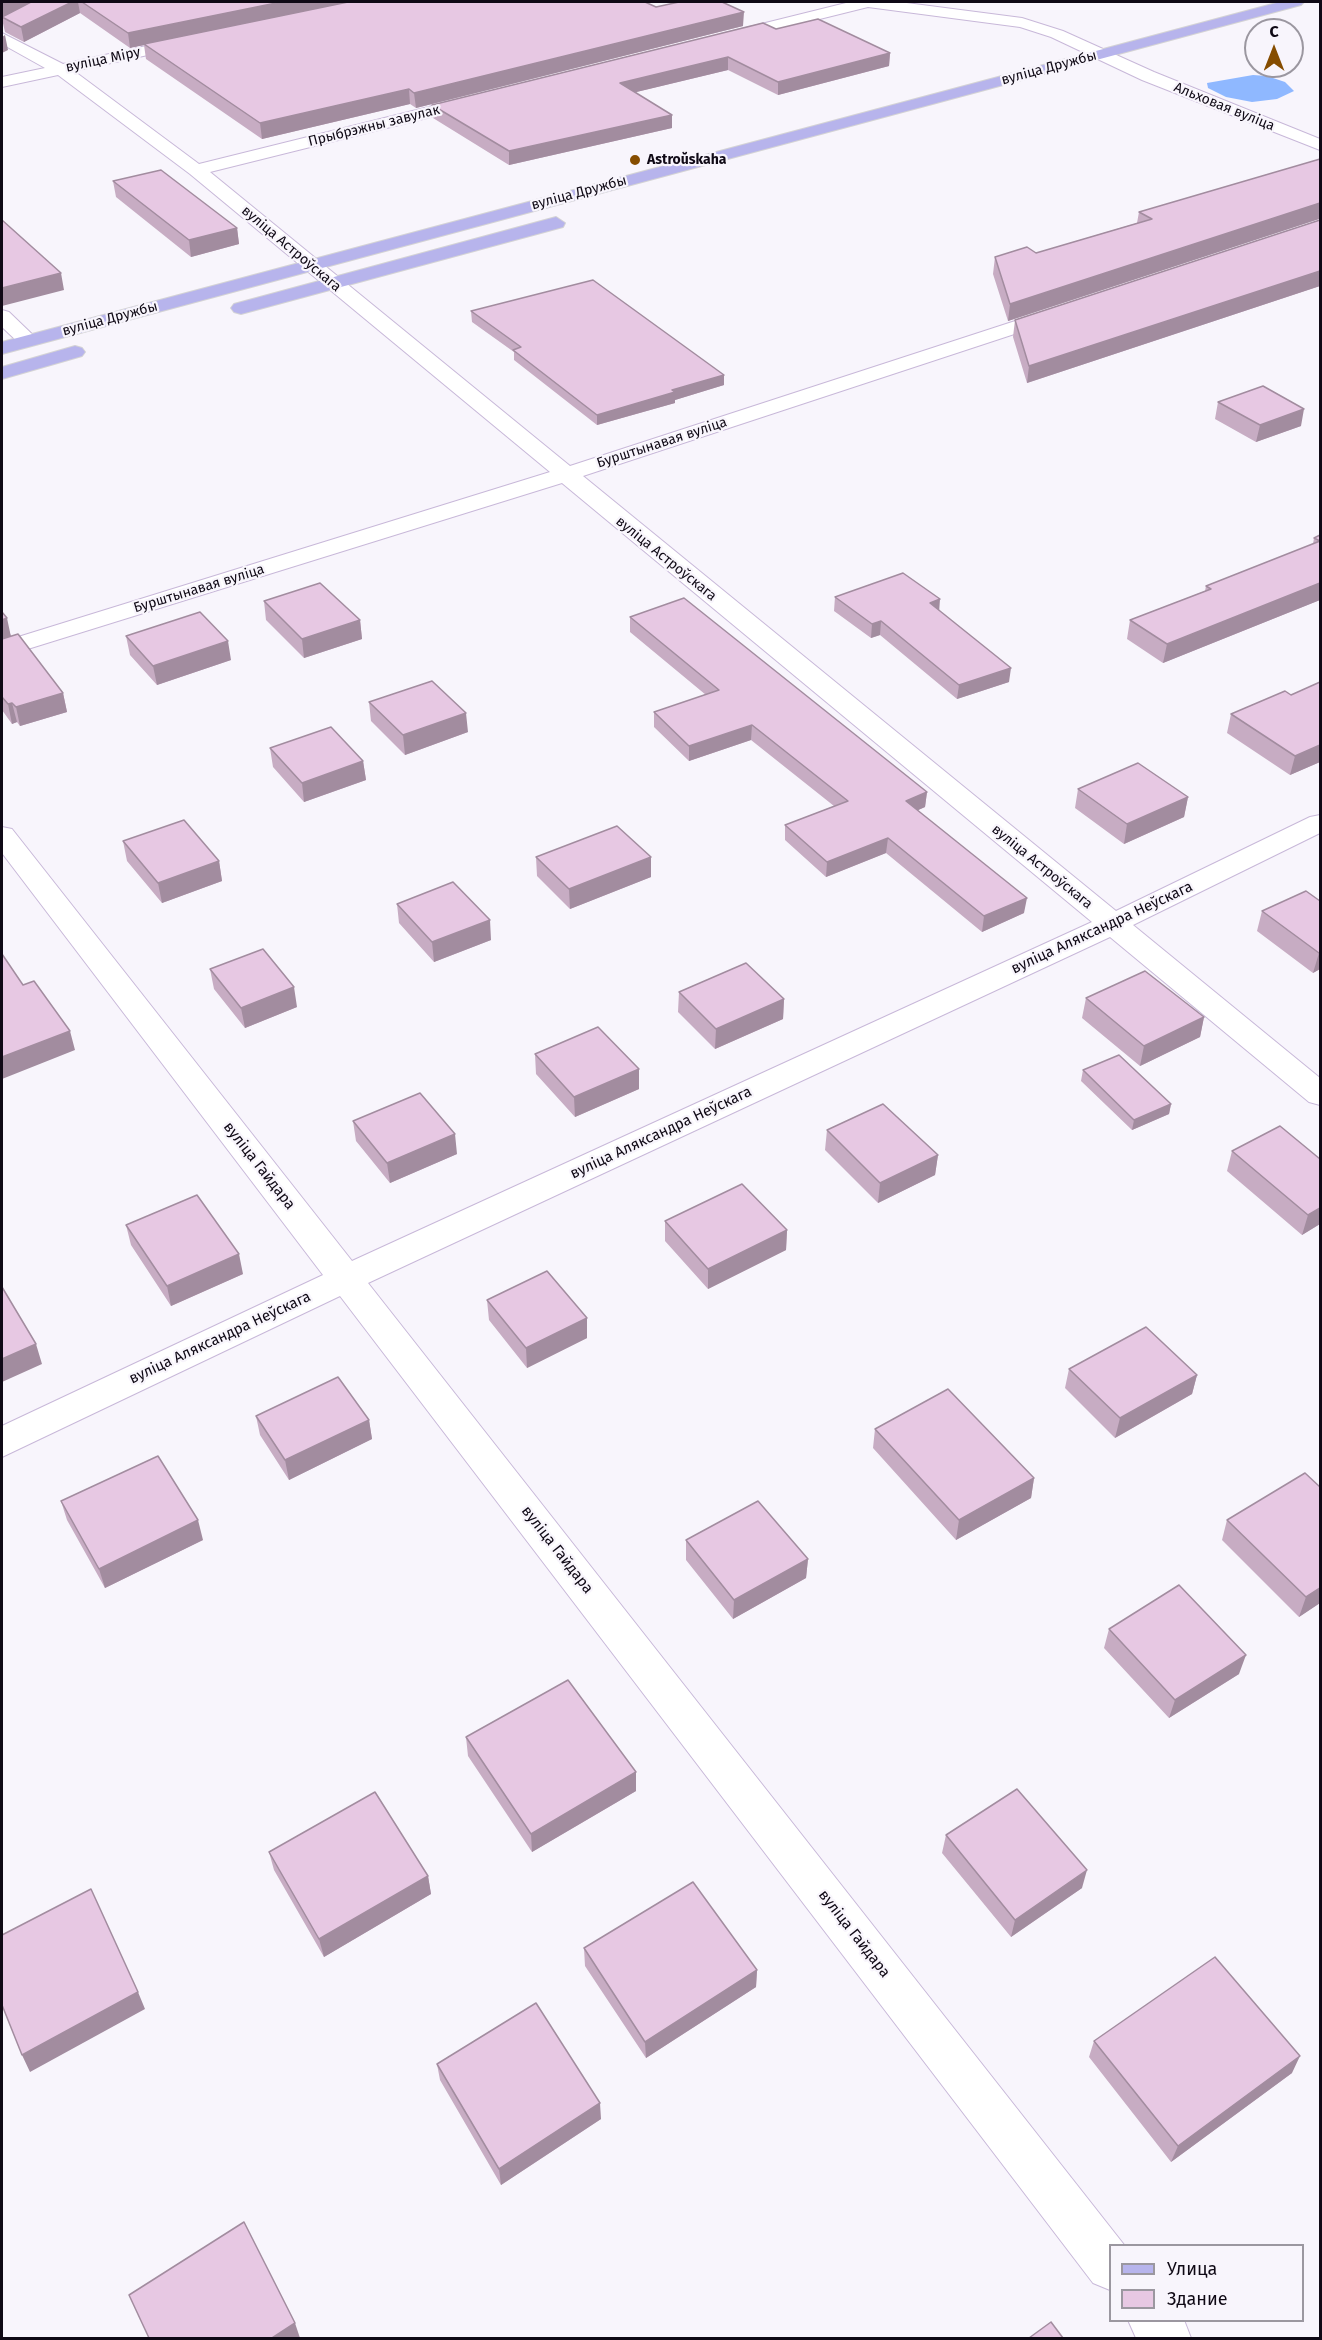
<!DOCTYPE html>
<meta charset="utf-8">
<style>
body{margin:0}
#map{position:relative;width:1322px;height:2340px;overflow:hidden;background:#f8f5fc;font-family:"Fira Sans",sans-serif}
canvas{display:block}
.frame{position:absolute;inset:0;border:3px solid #0f0915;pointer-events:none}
.legend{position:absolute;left:1109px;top:2244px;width:195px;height:78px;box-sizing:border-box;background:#f8f5fc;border:2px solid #9b97a0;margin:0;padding:8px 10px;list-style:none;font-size:18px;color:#0f0915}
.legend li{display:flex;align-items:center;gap:12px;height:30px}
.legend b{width:30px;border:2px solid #9b97a0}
.north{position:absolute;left:1244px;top:18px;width:60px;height:60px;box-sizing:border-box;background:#f8f5fc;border:2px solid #9b97a0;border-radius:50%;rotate:0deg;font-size:16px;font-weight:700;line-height:24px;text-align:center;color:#0f0915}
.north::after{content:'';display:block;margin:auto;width:21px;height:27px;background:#864d00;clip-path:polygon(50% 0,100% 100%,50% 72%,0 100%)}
</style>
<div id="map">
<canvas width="1322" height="2340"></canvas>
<div class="frame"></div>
<ul class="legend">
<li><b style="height:8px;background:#b7b4ec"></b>Улица</li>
<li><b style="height:16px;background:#e7c8e3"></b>Здание</li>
</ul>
<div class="north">С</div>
</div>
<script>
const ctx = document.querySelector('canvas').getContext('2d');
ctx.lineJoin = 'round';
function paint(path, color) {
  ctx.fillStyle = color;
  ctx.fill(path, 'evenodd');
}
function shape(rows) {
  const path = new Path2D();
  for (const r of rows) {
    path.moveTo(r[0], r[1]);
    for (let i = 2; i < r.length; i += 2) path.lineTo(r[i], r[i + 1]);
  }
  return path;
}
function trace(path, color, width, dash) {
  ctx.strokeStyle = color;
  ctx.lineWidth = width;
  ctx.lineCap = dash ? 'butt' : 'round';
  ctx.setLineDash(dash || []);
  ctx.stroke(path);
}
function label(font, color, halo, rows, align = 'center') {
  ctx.font = font + ' "Fira Sans",sans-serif';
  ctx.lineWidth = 4.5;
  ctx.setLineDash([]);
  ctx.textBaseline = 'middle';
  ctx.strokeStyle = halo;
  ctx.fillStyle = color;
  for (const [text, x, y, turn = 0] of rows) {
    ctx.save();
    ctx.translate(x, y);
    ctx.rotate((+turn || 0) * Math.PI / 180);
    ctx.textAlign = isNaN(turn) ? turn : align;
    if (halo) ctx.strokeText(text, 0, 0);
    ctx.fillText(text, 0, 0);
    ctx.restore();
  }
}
paint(shape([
 [1253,75,1267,76,1285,82,1294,91,1277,99,1252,102,1226,97,1208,88,1207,83]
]), '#8fb8ff');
const minor = shape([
 [850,2,899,2,1022,18,1063,31,1154,72,1320,139,1320,150,1142,80,1051,37,1020,27,868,7,727,42,719,37,721,34,850,2],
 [2,33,63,64,188,37,194,39,196,42,194,45,74,71,199,164,477,95,483,96,486,100,483,104,210,172,570,466,1049,310,1063,310,1066,314,1063,318,583,476,1116,911,1310,817,1320,815,1320,833,1133,925,1320,1078,1320,1105,1309,1102,1110,937,368,1283,1125,2246,1110,2246,1110,2290,1093,2283,340,1296,2,1457,2,1426,323,1275,2,853,2,827,12,829,352,1261,1092,922,562,483,2,657,2,642,550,472,190,174,58,75,2,87,2,77,45,68,2,44,2,33],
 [2,310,9,312,35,337,38,341,35,345,21,345,2,327,2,310],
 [1128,2320,1184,2320,1191,2338,1136,2338,1128,2320]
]);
const major = shape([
 [1280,2,1304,2,1301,5,2,354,2,342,1280,2],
 [556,217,565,223,563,227,241,314,234,312,231,308,234,304,556,217],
 [75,346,82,348,85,352,82,356,2,379,2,367,75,346]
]);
trace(minor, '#c8b8d9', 2);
trace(major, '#d4d3d5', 2);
paint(minor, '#fff');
paint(major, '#b7b4ec');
paint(shape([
 [2,2,645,2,656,7,743,26,416,108,410,104,262,139,146,59,144,45,130,48,80,13,24,42,5,32,2,19],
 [776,29,890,53,889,66,778,95,728,70,636,92,672,128,509,165,433,118,432,105],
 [1320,159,1320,220,1319,219,1008,321,993,274,995,257,1036,253,1137,223,1139,212],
 [113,181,237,228,239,244,191,257,116,197],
 [1320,220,1320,286,1027,383,1013,337,1015,320],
 [471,311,724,385,675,400,675,403,597,425,514,360,514,352,472,322],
 [1218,402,1301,426,1256,442,1215,419],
 [1320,535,1320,600,1163,663,1127,639,1130,620,1205,591,1206,586,1313,544,1314,538],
 [835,597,1009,682,957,699,880,635,871,638,834,611],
 [264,601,360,620,362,639,304,658,266,620],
 [2,612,11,636,63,693,67,712,20,726,17,722,12,724,2,710],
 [630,617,927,792,925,807,918,810,1024,913,982,932,886,853,826,877,785,840,785,825,834,806,751,740,689,761,654,727,654,712,706,695,630,632],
 [126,636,231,660,157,685,130,655],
 [1320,682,1320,762,1290,775,1227,733,1231,714,1291,695],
 [369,702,468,732,405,755,371,721],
 [270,748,363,761,366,780,304,802,273,767],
 [1078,789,1188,797,1184,817,1124,844,1075,808],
 [123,841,219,861,222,881,162,903,127,861],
 [536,857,651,877,570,909,537,876],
 [1320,901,1320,969,1313,973,1257,931,1262,911],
 [397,904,491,940,434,962,399,923],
 [210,969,297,1007,245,1028,214,989],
 [679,992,784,999,783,1019,715,1049,678,1012],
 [1086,998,1204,1017,1200,1037,1140,1066,1082,1018],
 [535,1054,639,1089,575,1117,536,1074],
 [1083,1070,1171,1104,1169,1114,1132,1130,1081,1081],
 [353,1121,457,1154,390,1183,356,1141],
 [827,1130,938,1155,935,1175,878,1203,825,1150],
 [1232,1151,1320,1224,1302,1235,1227,1171],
 [665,1221,787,1230,786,1250,708,1289,665,1241],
 [126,1225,243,1274,171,1306,131,1245],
 [487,1300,587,1318,587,1338,527,1368,489,1320],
 [1069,1369,1197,1375,1192,1394,1115,1438,1065,1388],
 [256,1416,369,1420,372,1439,289,1480,260,1435],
 [875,1429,1034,1478,1031,1498,956,1540,873,1448],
 [61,1501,203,1540,105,1588,67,1520],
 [1227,1520,1320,1603,1299,1617,1222,1540],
 [686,1540,808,1559,806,1578,733,1619,686,1560],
 [1109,1629,1239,1674,1169,1718,1104,1648],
 [466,1737,636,1791,532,1852,468,1756],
 [946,1835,1082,1888,1011,1937,942,1853],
 [269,1852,428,1876,431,1894,324,1957,274,1870],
 [584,1948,757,1970,756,1987,646,2058,585,1966],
 [1094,2041,1292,2073,1171,2162,1089,2057],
 [437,2064,601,2119,501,2185,440,2080]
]), '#c7acc3');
paint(shape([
 [4,2,33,2,2,19,2,3],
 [72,2,78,2,80,13,24,42,21,27],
 [281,2,351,2,130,48,128,33],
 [744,12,743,26,416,108,414,93],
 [5,35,8,50,2,53,2,37],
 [890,53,889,66,778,95,778,82],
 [728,57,728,70,620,96,620,83],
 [409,89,410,104,262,139,260,123],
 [672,115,672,128,509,165,509,151],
 [1320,203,1320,213,1319,219,1008,321,1010,304],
 [237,228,239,244,191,257,189,240],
 [1320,271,1320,286,1027,383,1029,366],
 [61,273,64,290,2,306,2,288],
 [724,375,724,385,675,400,675,403,597,425,597,415,672,390],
 [1304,409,1301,426,1256,442,1260,425],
 [1320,583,1320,600,1163,663,1167,644],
 [940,599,939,613,930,603],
 [7,618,11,637,2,640,2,620],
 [360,620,362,639,304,658,302,639],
 [881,621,880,635,871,638,872,624],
 [228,641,231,660,157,685,153,666],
 [1011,668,1009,682,957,699,959,685],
 [63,693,67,712,20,726,16,707],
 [12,703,17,722,12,724,8,704],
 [466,713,468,732,405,755,403,735],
 [752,725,751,740,689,761,689,746],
 [1320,745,1320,762,1290,775,1295,756],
 [363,761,366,780,304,802,302,783],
 [927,792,925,807,905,816,906,801],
 [1188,797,1184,817,1124,844,1127,824],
 [888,838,886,853,826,877,827,862],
 [651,857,651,877,570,909,569,889],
 [219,861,222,881,162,903,158,883],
 [1027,898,1024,913,982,932,984,916],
 [490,920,491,940,434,962,432,942],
 [1320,952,1320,969,1313,973,1319,953],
 [294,987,297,1007,245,1028,241,1008],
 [784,999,783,1019,715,1049,716,1029],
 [1204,1017,1200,1037,1140,1066,1144,1046],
 [70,1031,75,1050,2,1079,2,1057],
 [639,1069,639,1089,575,1117,574,1097],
 [1171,1104,1169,1114,1132,1130,1134,1120],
 [455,1134,457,1154,390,1183,387,1163],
 [938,1155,935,1175,878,1203,880,1183],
 [1320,1208,1320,1224,1302,1235,1308,1215],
 [787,1230,786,1250,708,1289,708,1269],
 [239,1254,243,1274,171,1306,167,1286],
 [587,1318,587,1338,527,1368,526,1348],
 [36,1344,42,1364,2,1382,2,1359],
 [1197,1375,1192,1394,1115,1438,1120,1418],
 [369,1420,372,1439,289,1480,285,1460],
 [1034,1478,1031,1498,956,1540,959,1520],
 [198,1520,203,1540,105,1588,99,1569],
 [808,1559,806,1578,733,1619,734,1600],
 [1320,1588,1320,1603,1299,1617,1306,1597],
 [1246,1655,1239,1674,1169,1718,1175,1700],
 [636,1772,636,1791,532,1852,531,1834],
 [1087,1870,1082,1888,1011,1937,1015,1920],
 [428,1876,431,1894,324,1957,319,1939],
 [757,1970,756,1987,646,2058,645,2042],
 [138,1992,145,2009,30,2072,22,2055],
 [1300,2056,1292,2073,1171,2162,1178,2146],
 [600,2103,601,2119,501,2185,499,2169],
 [295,2323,300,2338,272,2338]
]), '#a28c9f');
const building = shape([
 [31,2,72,2,21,27,2,17,31,2],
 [82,2,281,2,128,33,82,2],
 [348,2,645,2,656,7,679,2,722,2,744,12,414,93,409,89,260,123,144,44,348,2],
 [818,19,890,53,778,82,728,57,620,83,672,115,509,151,432,105,763,23,776,29,818,19],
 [1320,159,1320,203,1010,304,995,257,1027,247,1036,253,1152,219,1139,212,1320,159],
 [161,170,237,228,189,240,113,181,161,170],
 [2,220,61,273,2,288,2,220],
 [1320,220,1320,271,1029,366,1015,320,1320,220],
 [593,280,724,375,672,390,675,392,597,415,513,350,521,347,471,311,593,280],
 [1263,386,1304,409,1260,425,1218,402,1263,386],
 [1320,535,1320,583,1167,644,1130,620,1211,589,1206,586,1320,541,1314,538,1320,535],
 [903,573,940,599,930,603,1011,668,959,685,881,621,872,624,835,597,903,573],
 [320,583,360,620,302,639,264,601,320,583],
 [684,598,927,792,906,801,1027,898,984,916,888,838,827,862,785,825,848,801,752,725,689,746,654,712,719,690,630,617,684,598],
 [2,612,7,618,2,620,2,612],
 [200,612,228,641,153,666,126,636,200,612],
 [18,634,63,693,16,707,12,703,8,704,2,697,2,639,18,634],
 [432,681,466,713,403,735,369,702,432,681],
 [1320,682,1320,745,1295,756,1231,714,1285,691,1291,695,1320,682],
 [331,727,363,761,302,783,270,748,331,727],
 [1138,763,1188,797,1127,824,1078,789,1138,763],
 [184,820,219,861,158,883,123,841,184,820],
 [617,826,651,857,569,889,536,857,617,826],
 [453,882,490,920,432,942,397,904,453,882],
 [1306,891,1320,901,1320,952,1319,953,1262,911,1306,891],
 [263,949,294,987,241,1008,210,969,263,949],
 [2,954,23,985,34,981,70,1031,2,1057,2,954],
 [746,963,784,999,716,1029,679,992,746,963],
 [1145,971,1204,1017,1144,1046,1086,998,1145,971],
 [598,1027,639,1069,574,1097,535,1054,598,1027],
 [1119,1055,1171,1104,1134,1120,1083,1070,1119,1055],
 [420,1093,455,1134,387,1163,353,1121,420,1093],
 [883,1104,938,1155,880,1183,827,1130,883,1104],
 [1280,1126,1320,1159,1320,1208,1308,1215,1232,1151,1280,1126],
 [742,1184,787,1230,708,1269,665,1221,742,1184],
 [197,1195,239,1254,167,1286,126,1225,197,1195],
 [547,1271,587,1318,526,1348,487,1300,547,1271],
 [2,1287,36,1344,2,1359,2,1287],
 [1146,1327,1197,1375,1120,1418,1069,1369,1146,1327],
 [338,1377,369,1420,285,1460,256,1416,338,1377],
 [948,1389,1034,1478,959,1520,875,1429,948,1389],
 [158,1456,198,1520,99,1569,61,1501,158,1456],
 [1305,1473,1320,1487,1320,1588,1306,1597,1227,1520,1305,1473],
 [758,1501,808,1559,734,1600,686,1540,758,1501],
 [1179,1585,1246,1655,1175,1700,1109,1629,1179,1585],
 [568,1680,636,1772,531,1834,466,1737,568,1680],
 [1017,1789,1087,1870,1015,1920,946,1835,1017,1789],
 [375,1792,428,1876,319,1939,269,1852,375,1792],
 [693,1882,757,1970,645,2042,584,1948,693,1882],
 [91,1889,138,1992,22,2055,2,2005,2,1935,91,1889],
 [1215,1957,1300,2056,1178,2146,1094,2041,1215,1957],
 [536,2003,600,2103,499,2169,437,2064,536,2003],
 [244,2222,295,2323,272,2338,149,2338,129,2295,244,2222],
 [1051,2322,1063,2338,1029,2338,1051,2322]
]);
paint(building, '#e7c8e3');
trace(building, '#a28c9f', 1.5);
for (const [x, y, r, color] of [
 [635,160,6,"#864d00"]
]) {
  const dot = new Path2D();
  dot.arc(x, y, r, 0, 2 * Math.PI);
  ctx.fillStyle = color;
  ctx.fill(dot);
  trace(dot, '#f8f5fc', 2);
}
label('14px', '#0f0915', '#f8f5fc', [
 ["вуліца Міру",103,60,-12],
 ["вуліца Дружбы",1049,68,-15],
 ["Альховая вуліца",1224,107,22],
 ["Прыбрэжны завулак",374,126,-14],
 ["вуліца Дружбы",579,193,-15],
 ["вуліца Астроўскага",291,249,40],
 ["вуліца Дружбы",110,319,-15],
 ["Бурштынавая вуліца",662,443,-18],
 ["вуліца Астроўскага",666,559,39],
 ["Бурштынавая вуліца",199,589,-17],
 ["вуліца Астроўскага",1042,867,39]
]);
label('bold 14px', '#0f0915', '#f8f5fc', [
 ["Astroŭskaha",647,160]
], 'left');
label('15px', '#0f0915', '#f8f5fc', [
 ["вуліца Аляксандра Неўскага",1102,928,-25],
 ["вуліца Аляксандра Неўскага",661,1133,-25],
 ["вуліца Гайдара",259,1166,52],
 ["вуліца Аляксандра Неўскага",220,1338,-25],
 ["вуліца Гайдара",557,1550,52],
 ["вуліца Гайдара",854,1934,52]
]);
</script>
